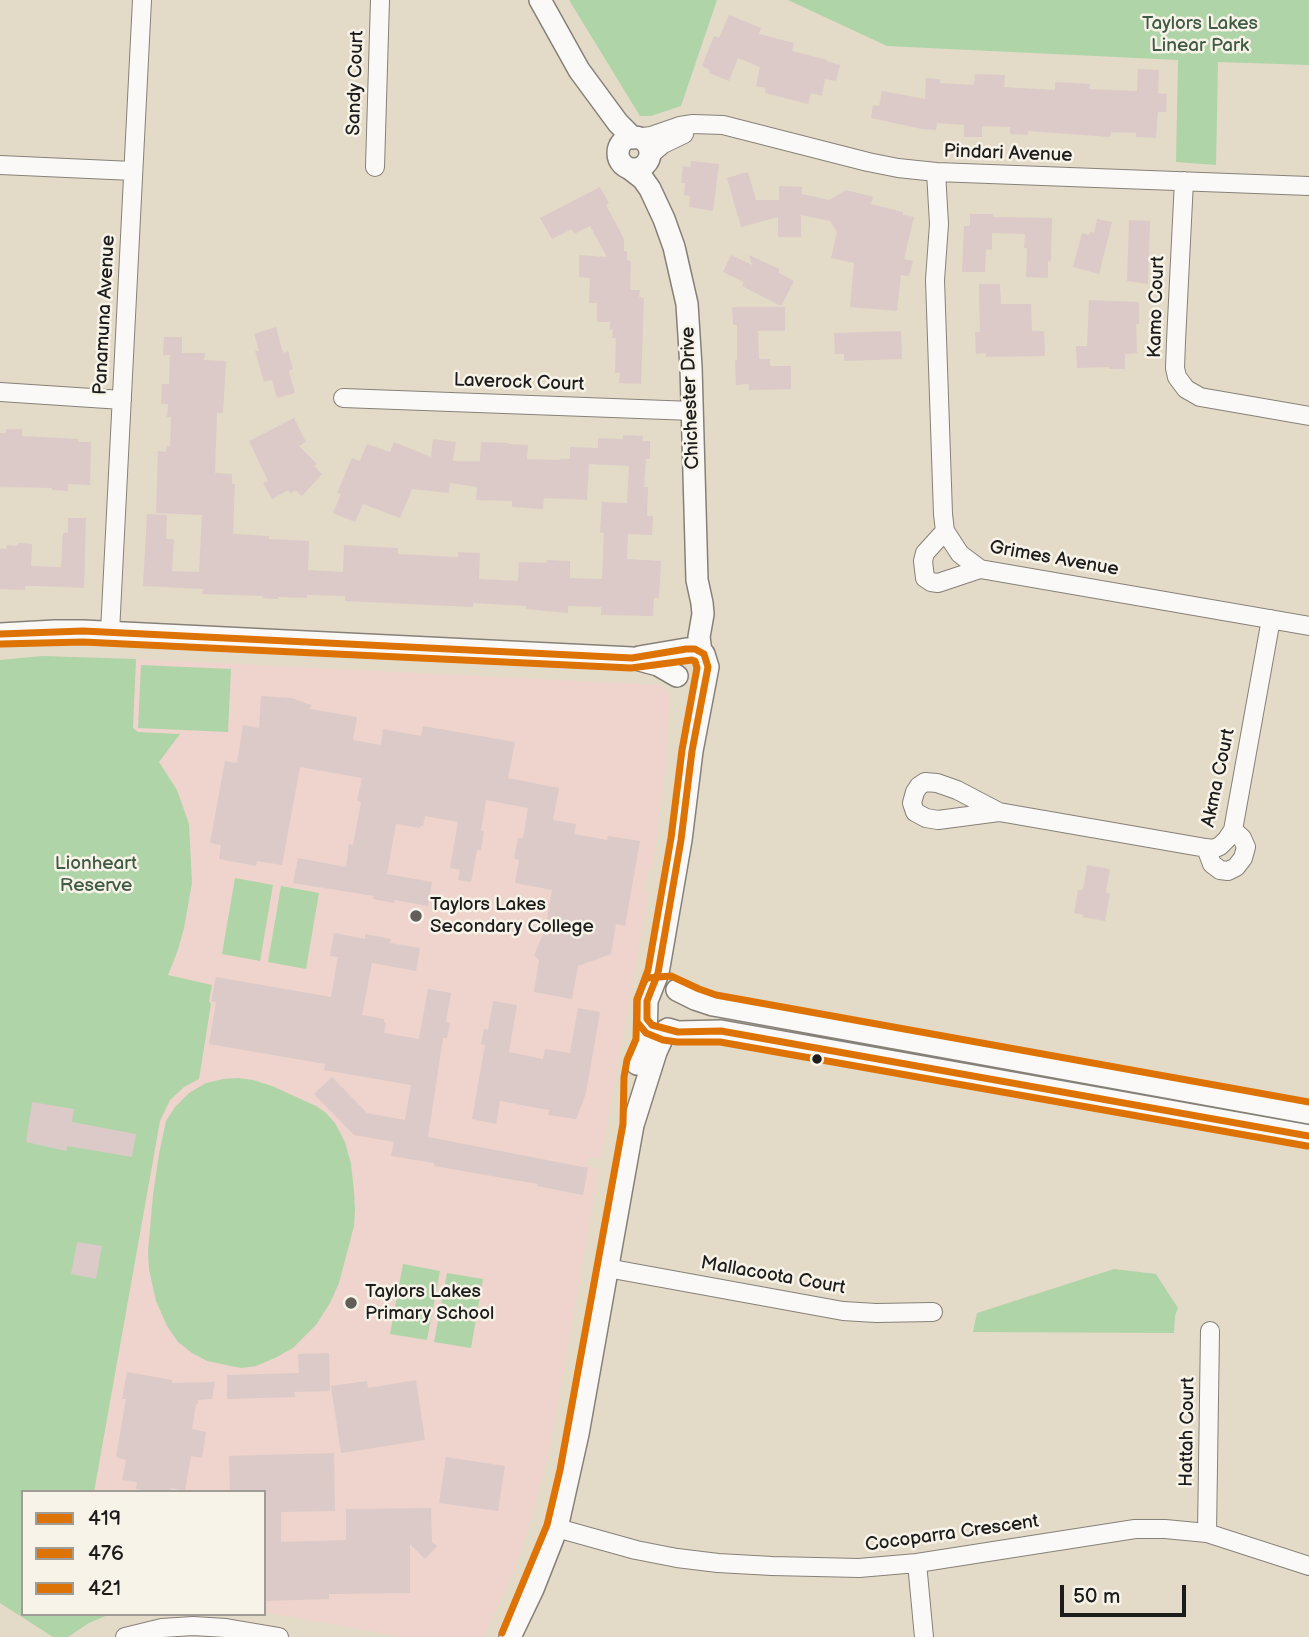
<!DOCTYPE html>
<style>
body{margin:0}
#map{position:relative;width:1309px;height:1637px;overflow:hidden;background:#e4dac8;font-family:"Balsamiq Sans",sans-serif}
canvas{display:block}
.legend{position:absolute;left:21px;top:1490px;width:245px;height:126px;box-sizing:border-box;background:#f7f3e8;border:2px solid #9f9d96;margin:0;padding:9px 12px;list-style:none;font-size:21px;color:#1c1c1c}
.legend li{display:flex;align-items:center;gap:14px;height:35px}
.legend b{width:35px;border:2px solid #9f9d96}
.scale{position:absolute;left:1060px;top:1585px;width:126px;height:32px;box-sizing:border-box;border:4px solid #1c1c1c;border-top:0;padding-left:9px;font-size:21px;line-height:24px;white-space:nowrap;color:#1c1c1c;-webkit-text-stroke:5px #f7f3e8;paint-order:stroke}
</style>
<div id="map">
<canvas width="1309" height="1637"></canvas>
<ul class="legend">
<li><b style="height:9px;background:#dd7304"></b>419</li>
<li><b style="height:9px;background:#dd7304"></b>476</li>
<li><b style="height:9px;background:#dd7304"></b>421</li>
</ul>
<div class="scale">50 m</div>
</div>
<script>
const ctx = document.querySelector('canvas').getContext('2d');
ctx.lineJoin = 'round';
function paint(path, color) {
  ctx.fillStyle = color;
  ctx.fill(path, 'evenodd');
}
function shape(rows) {
  const path = new Path2D();
  for (const r of rows) {
    if (r.length === 3) {
      path.moveTo(r[0] + r[2], r[1]);
      path.arc(r[0], r[1], r[2], 0, 2 * Math.PI);
      continue;
    }
    path.moveTo(r[0], r[1]);
    for (let i = 2; i < r.length; i += 2) path.lineTo(r[i], r[i + 1]);
  }
  return path;
}
function trace(path, color, width, dash) {
  ctx.strokeStyle = color;
  ctx.lineWidth = width;
  ctx.lineCap = dash ? 'butt' : 'round';
  ctx.setLineDash(dash || []);
  ctx.stroke(path);
}
function label(font, color, halo, rows, align = 'center') {
  ctx.font = font + ' "Balsamiq Sans",sans-serif';
  ctx.lineWidth = 5;
  ctx.setLineDash([]);
  ctx.textBaseline = 'middle';
  ctx.strokeStyle = halo;
  ctx.fillStyle = color;
  for (const [text, x, y, turn = 0] of rows) {
    ctx.save();
    ctx.translate(x, y);
    ctx.rotate((+turn || 0) * Math.PI / 180);
    ctx.textAlign = isNaN(turn) ? turn : align;
    if (halo) ctx.strokeText(text, 0, 0);
    ctx.fillText(text, 0, 0);
    ctx.restore();
  }
}
paint(shape([
 [136,659,660,685,670,696,665,774,652,870,648,870,644,891,649,892,601,1158,588,1158,587,1165,599,1170,550,1447,527,1535,513,1573,484,1637,402,1637,264,1612,264,1492,94,1492,160,1121,170,1100,184,1087,199,1079,212,985,167,976,178,950,184,928,192,883,189,824,177,790,171,778,138,732,133,728]
]), '#eed4cc');
paint(shape([
 [569,0,717,0,681,106,651,116,640,116],
 [788,0,1309,0,1309,65,1218,62,1216,165,1176,162,1178,60,887,46],
 [42,656,136,659,133,728,138,732,180,734,159,762,177,790,189,824,192,883,184,928,178,950,168,975,212,985,209,1001,211,1004,199,1079,184,1087,170,1100,160,1121,94,1492,23,1492,23,1614,110,1614,89,1623,68,1637,53,1637,0,1603,0,660],
 [141,665,231,669,228,732,138,728],
 [235,878,273,885,260,961,222,954],
 [281,886,319,893,306,969,268,962],
 [238,1078,253,1080,272,1086,316,1106,325,1112,335,1123,345,1142,351,1164,354,1191,355,1210,354,1226,339,1283,330,1303,316,1325,293,1348,275,1358,256,1366,241,1368,207,1361,192,1353,178,1342,167,1326,156,1301,149,1269,148,1251,153,1195,159,1154,166,1121,175,1107,189,1093,206,1083,223,1079],
 [403,1264,440,1271,427,1340,390,1334],
 [1114,1269,1156,1274,1178,1308,1175,1316,1174,1333,973,1332,977,1313],
 [447,1273,483,1279,471,1348,434,1342]
]), '#afd4a8');
paint(shape([
 [729,15,761,28,759,34,794,43,792,51,827,60,827,61,840,65,836,81,825,79,822,96,811,93,808,104,765,93,766,88,756,86,760,67,738,58,729,81,709,73,710,70,702,66,714,36,719,38],
 [1138,69,1159,70,1158,93,1167,94,1166,112,1158,112,1156,138,1136,137,1136,133,1111,132,1110,137,1028,131,1028,135,1010,134,1010,127,982,126,982,137,964,137,964,125,937,123,936,130,922,129,871,118,873,105,879,106,882,91,925,99,926,78,940,79,940,83,974,85,975,74,1005,75,1004,87,1055,90,1055,82,1090,84,1089,89,1137,91],
 [691,161,719,164,713,211,689,207,690,196,684,195,685,183,681,183,683,166,690,167],
 [748,172,756,200,779,200,779,186,802,187,802,194,829,200,846,190,873,197,871,204,903,212,903,215,914,217,904,259,913,261,909,276,901,275,897,311,850,307,854,263,831,258,837,232,830,221,801,215,801,237,778,237,778,217,741,227,727,178],
 [600,187,609,203,606,205,624,239,624,251,627,251,627,260,631,261,630,290,640,290,639,297,644,298,641,384,619,383,620,373,615,373,616,338,612,338,613,330,610,330,610,322,597,322,597,303,589,303,590,278,579,277,579,255,607,257,590,226,574,234,572,229,552,239,540,218],
 [970,214,993,214,993,217,1052,218,1051,262,1048,261,1048,278,1026,277,1027,248,1024,248,1025,234,992,233,992,250,986,249,985,272,962,272,964,226,970,226],
 [1097,219,1112,222,1099,274,1073,267,1082,233,1089,235,1090,232,1094,233],
 [1129,220,1150,221,1148,284,1127,281],
 [731,255,752,265,749,255,779,269,779,273,794,281,781,306,742,286,744,282,723,272],
 [979,284,1000,284,1001,304,1031,304,1032,331,1044,331,1045,356,986,357,986,353,976,354,975,332,980,332],
 [1089,300,1139,302,1139,324,1136,324,1137,353,1125,354,1125,369,1109,369,1109,367,1077,368,1076,346,1087,346],
 [732,307,785,307,785,331,758,331,759,359,770,359,770,366,791,366,791,389,749,390,749,384,736,385,735,360,737,360,737,325,733,325],
 [276,327,283,353,288,351,293,369,289,371,295,393,277,398,272,380,264,382,255,351,259,351,254,334],
 [901,331,902,359,844,361,844,354,835,354,834,333],
 [164,337,182,337,182,353,205,353,204,360,226,361,223,413,217,413,215,473,232,474,232,484,235,484,233,534,269,536,269,539,309,541,308,570,343,572,344,545,398,548,398,554,458,557,458,552,480,553,479,579,518,581,519,562,546,563,547,560,570,561,570,578,602,579,604,533,600,533,602,502,627,503,629,466,589,464,587,500,544,498,543,509,512,507,512,501,476,500,477,487,450,483,449,493,412,489,400,518,363,504,355,522,333,513,341,494,337,493,352,458,360,461,367,444,390,452,394,442,431,457,433,439,456,442,453,461,480,461,481,442,508,443,508,444,528,445,527,459,560,460,560,459,570,459,570,447,598,448,598,438,623,439,623,435,643,436,642,441,650,441,650,459,646,459,644,487,648,487,647,516,653,516,652,535,628,534,627,559,661,561,659,598,654,598,653,616,601,615,601,607,568,606,568,613,526,609,526,606,508,605,473,603,473,607,345,601,345,596,307,595,307,598,278,597,278,599,263,598,263,596,202,594,203,589,143,586,147,514,167,515,166,539,174,539,172,571,199,572,202,515,156,513,158,451,166,452,167,446,170,446,171,417,167,417,168,404,161,404,162,384,169,384,170,355,163,355],
 [294,418,306,442,299,446,317,464,314,466,322,474,302,496,295,490,291,494,288,490,272,499,263,483,268,481,249,441],
 [6,429,22,429,22,436,78,439,78,442,91,442,90,485,68,484,68,491,52,490,52,488,0,487,0,433,6,433],
 [68,518,86,518,84,588,37,586,25,586,25,590,0,589,0,549,6,549,7,545,18,546,18,543,32,544,31,566,61,567,63,533,68,533],
 [261,696,292,698,311,705,310,709,357,717,353,740,381,745,383,729,421,736,423,726,515,742,508,778,559,788,553,820,576,824,574,834,607,840,608,836,640,841,625,926,616,924,611,954,578,966,572,999,534,992,539,960,534,955,545,930,552,890,515,883,519,860,514,859,518,838,523,838,528,808,486,800,481,831,484,831,481,850,477,850,471,882,458,880,460,870,450,868,458,822,425,816,423,826,420,826,420,828,396,824,387,874,432,882,428,906,395,900,394,903,373,899,374,896,293,883,298,858,346,867,349,844,353,845,361,802,357,801,362,778,300,767,282,865,257,861,256,866,219,859,221,845,210,843,225,761,237,763,243,725,259,728],
 [1087,865,1110,869,1106,893,1110,894,1105,921,1083,917,1084,915,1074,913,1078,890,1083,890],
 [334,933,365,939,365,934,391,939,390,943,420,948,416,971,372,963,362,1015,384,1019,384,1022,386,1022,384,1033,419,1039,428,989,451,993,446,1022,450,1023,447,1038,443,1038,428,1137,588,1168,583,1195,537,1186,538,1184,434,1166,434,1163,391,1156,394,1142,354,1135,314,1094,332,1077,367,1113,405,1120,411,1085,324,1070,325,1064,209,1044,216,1002,211,1001,216,977,331,997,338,957,330,956],
 [493,1001,517,1005,509,1052,543,1059,545,1049,570,1053,578,1008,600,1012,586,1093,576,1119,548,1115,549,1110,500,1101,496,1124,472,1119,485,1045,481,1044,484,1029,488,1030],
 [32,1102,74,1109,72,1122,136,1134,132,1157,67,1146,66,1151,26,1142],
 [77,1242,102,1246,96,1279,71,1274],
 [329,1353,330,1391,294,1392,295,1397,227,1399,227,1375,299,1373,298,1354],
 [127,1372,172,1380,172,1383,215,1382,212,1399,198,1400,198,1404,196,1404,192,1429,206,1432,202,1458,191,1456,185,1491,171,1488,170,1492,155,1492,136,1489,137,1482,122,1480,126,1460,116,1457,126,1399,122,1399],
 [416,1380,425,1440,341,1453,331,1386,367,1381,368,1388],
 [334,1453,335,1511,281,1512,281,1542,346,1540,346,1509,431,1508,432,1542,437,1546,425,1559,410,1544,410,1593,329,1594,329,1599,264,1601,264,1492,230,1492,229,1456],
 [446,1457,505,1466,498,1511,439,1503]
]), '#dbcac8');
const minor = shape([
 [636,138,651,136,680,126,693,124,723,125,868,162,898,168,936,172,1309,186],
 [650,155,663,144,684,134],
 [0,165,133,171],
 [375,167,380,0],
 [936,172,939,224,935,280,943,514,945,531,960,554,980,569,1309,626],
 [1184,181,1176,341,1175,368,1177,377,1186,389,1200,397,1309,416],
 [0,392,122,400],
 [343,398,693,411],
 [945,531,925,553,923,561,925,578,931,582,938,583,980,569],
 [110,632,142,0],
 [999,812,938,820,926,818,915,812,912,803,915,792,919,786,925,782,937,783,957,790,999,812,1206,848,1213,849,1220,846,1227,839,1233,830,1271,619],
 [1206,848,1212,864,1220,870,1228,871,1236,867,1243,858,1246,847,1242,838,1233,830],
 [607,1268,843,1311,876,1313,933,1312],
 [557,1528,636,1550,677,1558,718,1563,772,1566,859,1568,917,1563,1135,1529,1165,1529,1207,1533,1309,1566],
 [1207,1533,1210,1331],
 [917,1563,924,1637],
 [125,1637,162,1628,193,1626,226,1628,279,1637]
]);
const tertiary = shape([
 [540,0,579,70,618,123,633,138],
 [634,153,16],
 [630,169,643,179,650,189,664,219,674,247,687,304,691,367,697,580,702,603,703,614,699,637,701,652],
 [0,634,55,631,83,631,632,658,658,665,677,676],
 [677,990,695,999,713,1005,1309,1113],
 [668,1029,678,1032,721,1031,1309,1136],
 [637,1064,646,1041,647,1001,658,973,681,840,692,751,708,667,704,654,695,649,686,649,639,657],
 [510,1637,533,1589,557,1528,578,1434,633,1125,656,1052,666,1030]
]);
trace(minor, '#868178', 20);
trace(tertiary, '#868178', 24);
trace(minor, '#fbf9f7', 18);
trace(tertiary, '#fbf9f7', 21);
trace(shape([
 [0,634,83,631,632,658,686,649,695,649,704,654,708,667,692,751,681,840,658,973,647,1001,647,1019,652,1025,678,1032,721,1031,1309,1136]
]), '#dd7304', 7);
trace(shape([
 [1,644,83,642,631,668,692,660,695,661,697,668,682,750,671,838,648,970,637,1000,637,1022,646,1033,663,1040,677,1042,720,1042,1307,1146]
]), '#dd7304', 7);
trace(shape([
 [502,1633,547,1525,560,1470,623,1124,624,1077,627,1060,636,1039,637,999,644,982,647,978,671,976,699,989,716,995,1309,1102]
]), '#dd7304', 7);
for (const [x, y, r, color] of [
 [416,916,7,"#625e58"],
 [817,1059,6,"#1c1c1c"],
 [351,1303,7,"#625e58"]
]) {
  const dot = new Path2D();
  dot.arc(x, y, r, 0, 2 * Math.PI);
  ctx.fillStyle = color;
  ctx.fill(dot);
  trace(dot, '#f7f3e8', 2.5);
}
label('19px', '#405b44', '#f7f3e8', [
 ["Taylors Lakes",1200,24],
 ["Linear Park",1200,46],
 ["Lionheart",96,864],
 ["Reserve",96,886]
]);
label('19px', '#1c1c1c', '#f7f3e8', [
 ["Sandy Court",356,83,-88],
 ["Pindari Avenue",1008,154,2],
 ["Kamo Court",1157,307,-88],
 ["Panamuna Avenue",105,315,-87],
 ["Laverock Court",519,383,2],
 ["Chichester Drive",691,398,-92],
 ["Grimes Avenue",1054,559,10],
 ["Akma Court",1219,778,-78],
 ["Mallacoota Court",773,1276,10],
 ["Hattah Court",1188,1432,-89],
 ["Cocoparra Crescent",952,1534,-8]
]);
label('19px', '#1c1c1c', '#f7f3e8', [
 ["Taylors Lakes",430,905],
 ["Secondary College",430,927],
 ["Taylors Lakes",365,1292],
 ["Primary School",365,1314]
], 'left');
</script>
